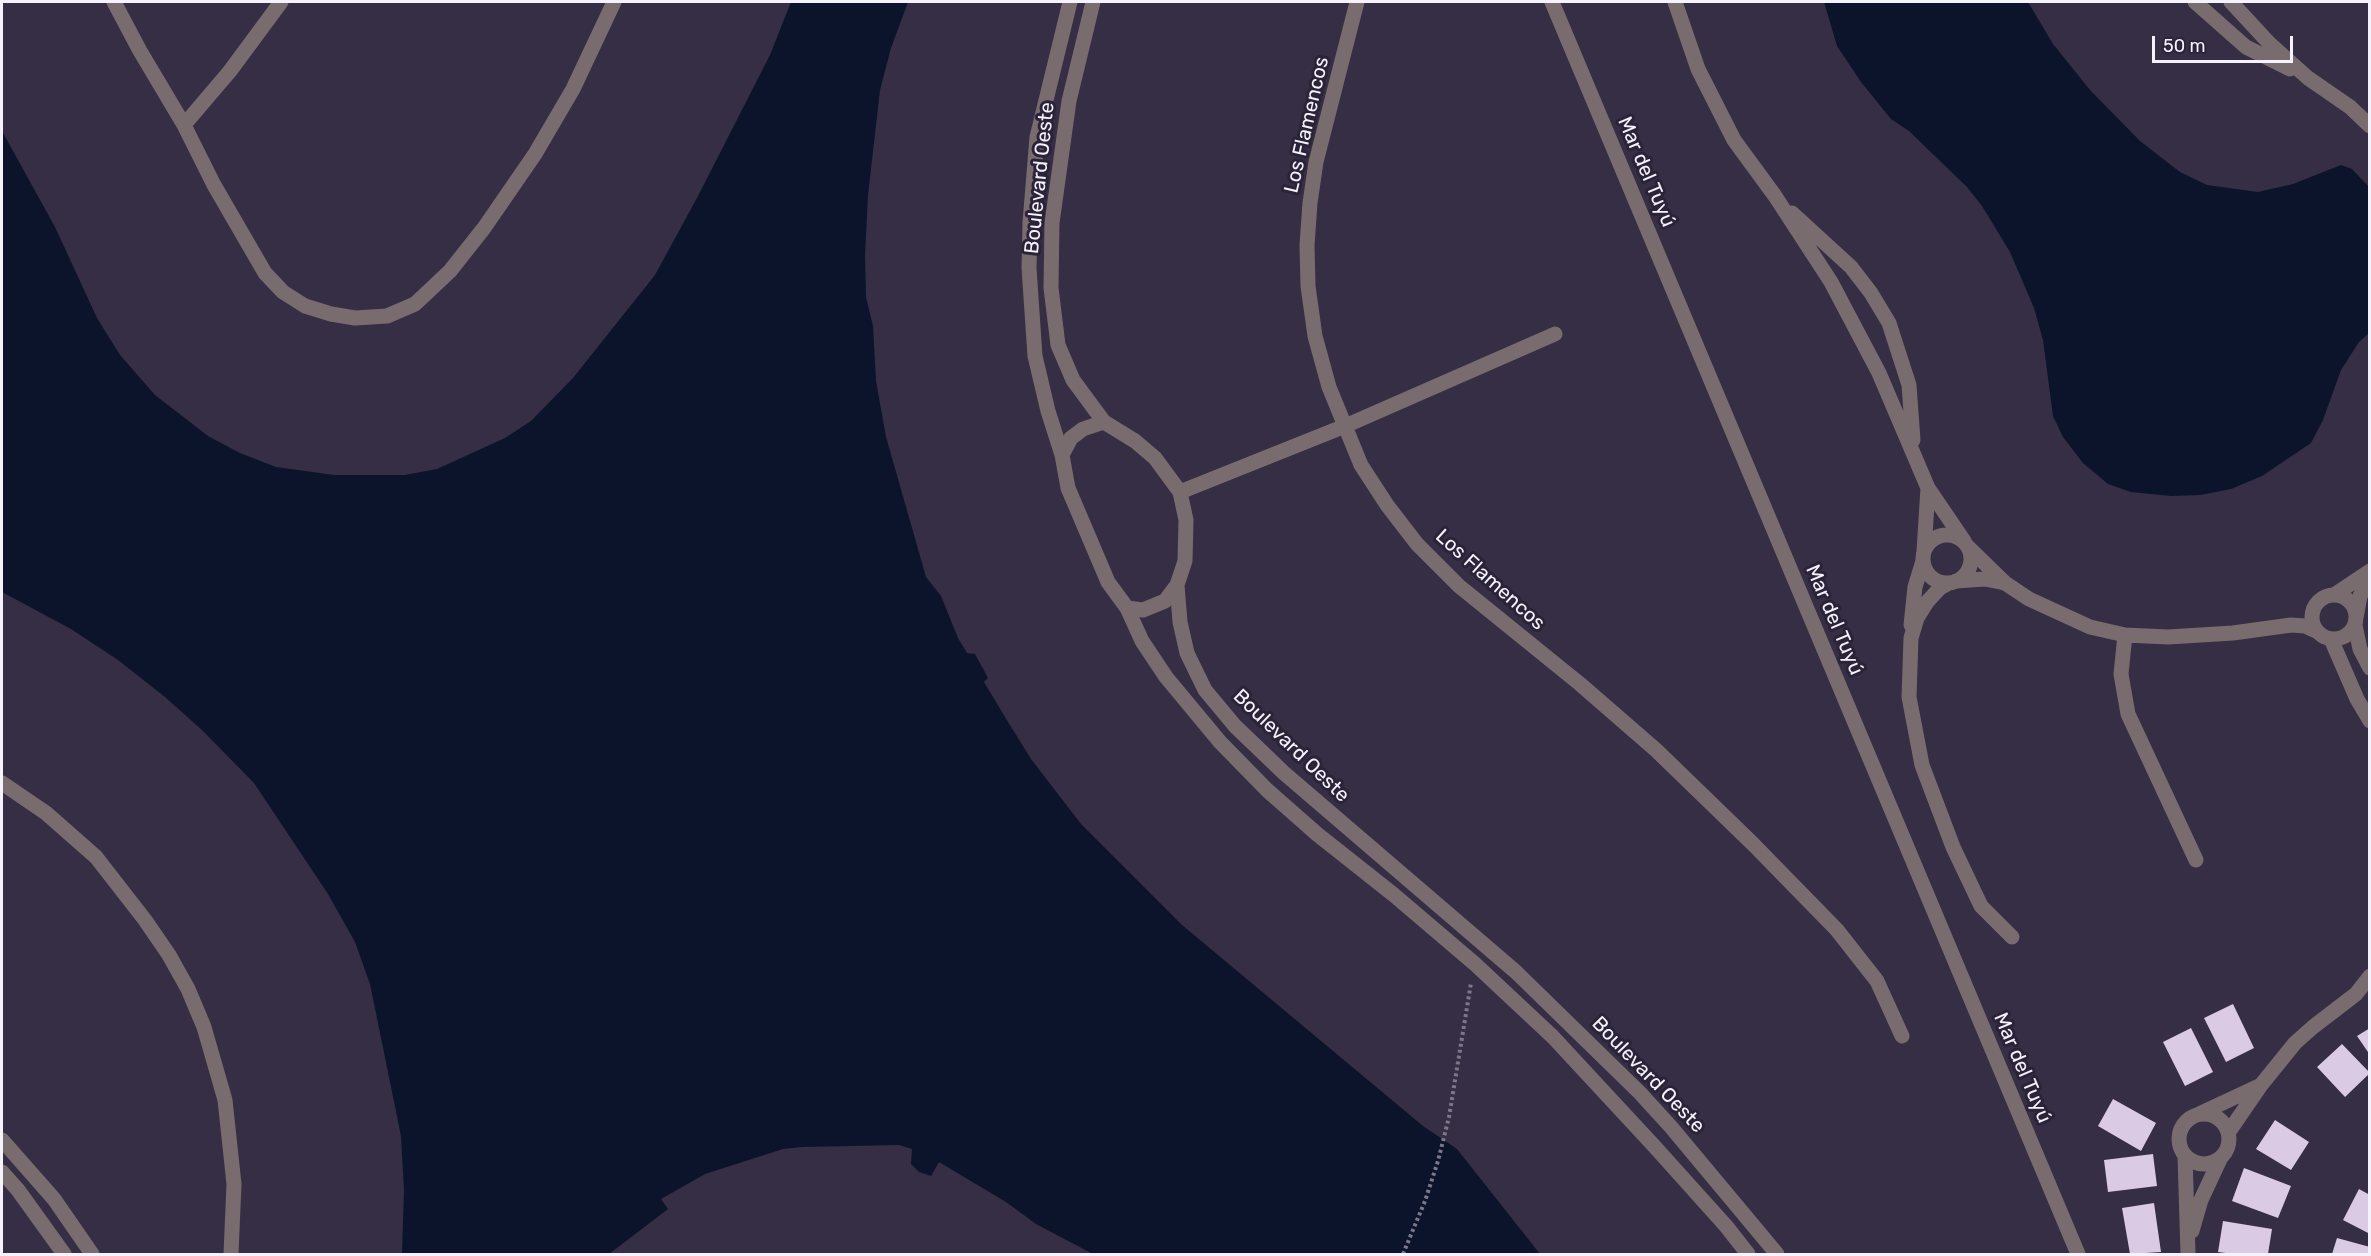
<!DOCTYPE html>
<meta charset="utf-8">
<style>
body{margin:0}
#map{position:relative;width:2371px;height:1256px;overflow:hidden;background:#352e44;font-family:Rubik,sans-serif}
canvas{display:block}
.frame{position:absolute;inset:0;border:3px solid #f5f2fd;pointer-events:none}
.scale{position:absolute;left:2152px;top:36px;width:141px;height:27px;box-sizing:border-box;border:3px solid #f5f2fd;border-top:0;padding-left:8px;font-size:18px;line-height:21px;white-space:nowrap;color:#f5f2fd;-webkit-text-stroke:4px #2b2439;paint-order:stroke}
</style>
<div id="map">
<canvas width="2371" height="1256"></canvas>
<div class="frame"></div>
<div class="scale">50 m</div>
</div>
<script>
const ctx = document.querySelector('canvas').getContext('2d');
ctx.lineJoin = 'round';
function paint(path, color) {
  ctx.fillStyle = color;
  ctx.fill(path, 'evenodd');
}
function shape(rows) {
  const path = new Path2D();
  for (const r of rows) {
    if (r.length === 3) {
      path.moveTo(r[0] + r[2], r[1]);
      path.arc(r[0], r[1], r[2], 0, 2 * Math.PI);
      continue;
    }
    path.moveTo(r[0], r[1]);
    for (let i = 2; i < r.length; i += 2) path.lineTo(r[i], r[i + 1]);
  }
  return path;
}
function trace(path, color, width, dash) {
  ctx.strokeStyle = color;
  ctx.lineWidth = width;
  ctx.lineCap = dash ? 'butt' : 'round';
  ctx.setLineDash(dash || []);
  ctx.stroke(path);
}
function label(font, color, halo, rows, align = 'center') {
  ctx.font = font + ' Rubik,sans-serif';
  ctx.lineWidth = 6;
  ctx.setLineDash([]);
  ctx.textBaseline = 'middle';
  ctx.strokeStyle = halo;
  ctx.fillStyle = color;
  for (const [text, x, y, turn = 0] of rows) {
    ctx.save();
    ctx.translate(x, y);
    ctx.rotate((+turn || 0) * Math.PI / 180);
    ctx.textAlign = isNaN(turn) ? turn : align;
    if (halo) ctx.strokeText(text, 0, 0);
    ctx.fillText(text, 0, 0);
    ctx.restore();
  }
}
paint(shape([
 [791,2,908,2,891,48,880,90,868,195,865,255,866,297,873,326,876,381,886,437,926,577,941,596,958,638,967,653,975,654,988,678,984,682,1005,717,1031,759,1081,824,1182,925,1423,1126,1457,1149,1540,1254,1093,1254,1036,1224,1006,1202,939,1162,931,1176,919,1172,911,1164,912,1149,899,1145,802,1147,783,1149,705,1174,661,1199,668,1209,609,1254,402,1254,404,1190,401,1136,370,984,355,942,328,894,254,783,202,730,165,697,118,660,71,629,2,592,2,131,55,227,97,318,120,355,155,395,208,436,240,453,276,467,334,475,405,475,437,469,505,438,531,421,573,378,655,275,698,196,770,55],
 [1824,2,2028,2,2053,44,2090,90,2140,141,2180,172,2207,185,2258,192,2293,184,2341,165,2352,169,2369,187,2369,333,2359,342,2341,370,2323,420,2311,443,2262,476,2231,489,2200,495,2171,496,2131,492,2108,484,2083,463,2063,437,2053,416,2043,340,2034,308,2010,252,1982,206,1967,187,1909,131,1891,119,1861,82,1837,46]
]), '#0b142b');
paint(shape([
 [2233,1004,2254,1048,2226,1062,2204,1018],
 [2191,1028,2213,1072,2185,1086,2163,1042],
 [2370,1028,2370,1055,2357,1036],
 [2342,1044,2370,1073,2345,1097,2317,1067],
 [2113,1099,2156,1123,2141,1151,2098,1126],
 [2275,1120,2309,1142,2291,1170,2256,1149],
 [2153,1154,2157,1186,2108,1192,2104,1160],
 [2244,1168,2291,1186,2278,1218,2232,1201],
 [2359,1189,2370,1195,2370,1234,2343,1220],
 [2154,1203,2161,1252,2130,1254,2122,1208],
 [2223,1221,2272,1229,2268,1254,2233,1254,2218,1252],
 [2337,1238,2370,1247,2370,1254,2332,1254]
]), '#dbcae4');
trace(shape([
 [1403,1254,1425,1201,1438,1161,1449,1117,1471,983]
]), '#7d7889', 4, [3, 3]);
trace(shape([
 [114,2,140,51,184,125,214,185,265,273,283,292,305,306,331,314,355,318,387,316,415,304,450,271,484,228,535,154,573,89,614,2],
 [1070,2,1037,137,1030,222,1029,268,1035,356,1048,411,1062,455,1068,488,1108,582,1127,608,1142,641,1166,677,1220,742,1267,790,1317,834,1394,895,1475,964,1553,1037,1655,1147,1726,1226,1748,1254],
 [1093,2,1069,101,1052,223,1051,288,1058,345,1073,380,1104,422,1135,441,1155,458,1180,492,1186,520,1185,561,1177,585,1180,622,1187,653,1205,690,1235,726,1284,773,1516,972,1640,1093,1671,1127,1777,1254],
 [1357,2,1316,162,1310,203,1307,245,1308,286,1315,336,1329,387,1361,465,1387,505,1417,544,1459,586,1580,684,1656,750,1753,844,1837,930,1877,981,1902,1036],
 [1675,2,1698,69,1734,140,1775,196,1831,282,1879,373,1928,488,1964,541],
 [2195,2,2246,47,2290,69],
 [2231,2,2269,43,2308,78,2350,107,2370,126],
 [184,125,230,71,281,2],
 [1792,213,1851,267,1871,293,1889,323,1909,385,1913,440],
 [1062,455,1071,438,1083,429,1104,422],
 [1180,492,1345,426,1555,334],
 [1947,559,24],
 [1969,548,2005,583,2029,599,2090,627,2125,635,2168,637,2233,633,2291,625,2305,626,2318,632],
 [1924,551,1928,488],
 [1956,581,1985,579,2005,583],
 [1949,583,1940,588,1927,602,1917,618,1911,638,1909,697,1922,765,1953,847,1981,906,2012,937],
 [2334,595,2370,571],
 [2334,617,22],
 [1127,608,1143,610,1165,601,1177,585],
 [2356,618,2360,596,2370,580],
 [1911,625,1915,587,1923,561],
 [2355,625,2360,649,2370,668],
 [2125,635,2121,674,2128,714,2196,860],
 [2331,639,2357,699,2370,721],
 [2,783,46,813,96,857,145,920,169,955,188,989,204,1027,225,1100,234,1184,231,1254],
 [2199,1114,2259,1086],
 [2204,1139,25],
 [2228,1133,2261,1085,2295,1043,2313,1027,2356,994,2370,976],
 [2,1140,54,1199,92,1254],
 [2185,1156,2188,1254],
 [2,1172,18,1190,64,1254],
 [2192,1231,2201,1200,2221,1157]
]), '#796c6f', 15);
trace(shape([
 [1552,2,2078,1254]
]), '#796c6f', 15);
label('20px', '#f5f2fd', '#2b2439', [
 ["Los Flamencos",1307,125,-77],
 ["Mar del Tuyú",1646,172,67],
 ["Boulevard Oeste",1040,178,-84],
 ["Los Flamencos",1490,580,42],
 ["Mar del Tuyú",1834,620,67],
 ["Boulevard Oeste",1291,746,44],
 ["Mar del Tuyú",2022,1068,67],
 ["Boulevard Oeste",1648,1075,46]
]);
</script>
